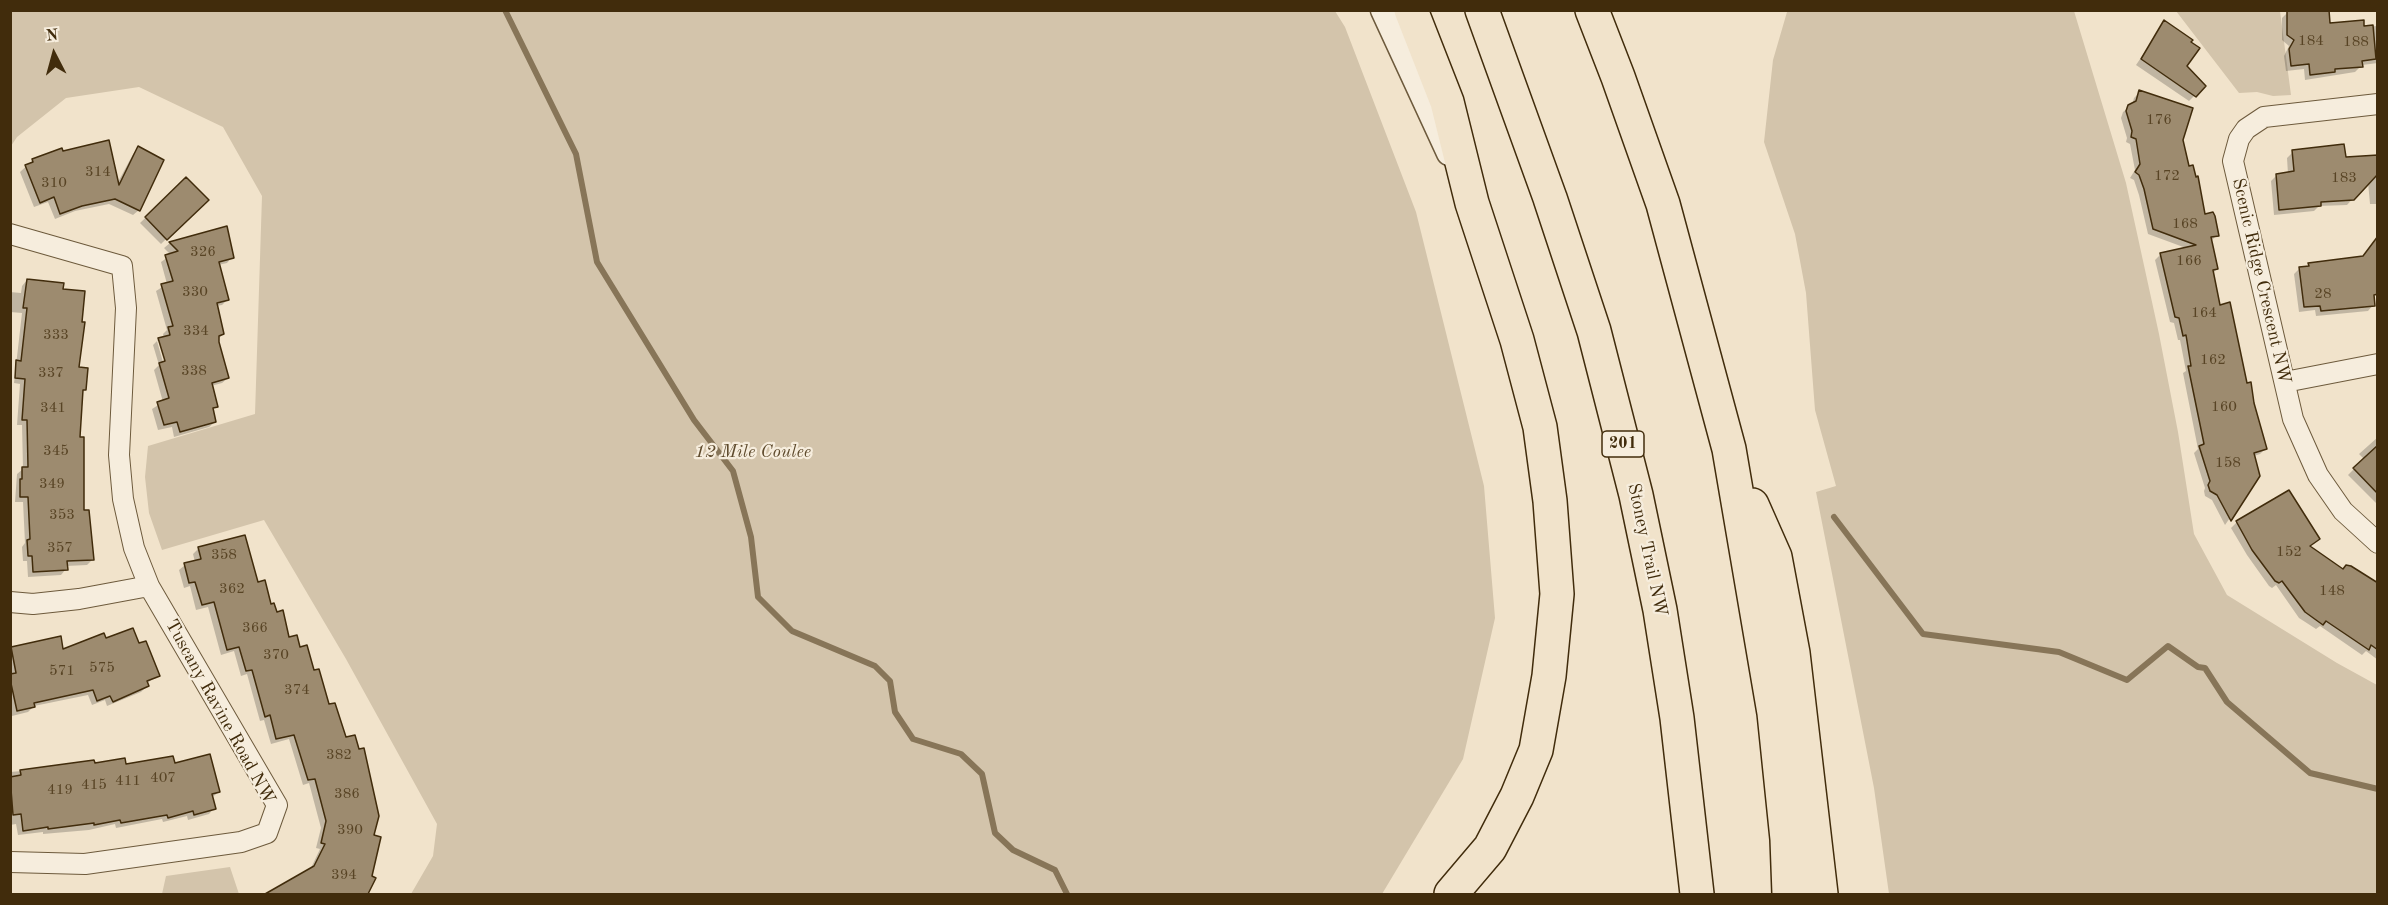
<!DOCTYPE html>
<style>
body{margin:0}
#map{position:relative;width:2388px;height:905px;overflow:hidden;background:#f1e3cb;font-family:"Old Standard TT",serif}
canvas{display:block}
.frame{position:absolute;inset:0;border:12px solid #412c0c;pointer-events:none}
.north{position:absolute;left:24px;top:24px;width:60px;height:60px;-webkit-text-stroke:4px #f6eddd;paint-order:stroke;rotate:354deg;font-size:16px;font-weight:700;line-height:24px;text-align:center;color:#412c0c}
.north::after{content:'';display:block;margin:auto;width:21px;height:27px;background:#412c0c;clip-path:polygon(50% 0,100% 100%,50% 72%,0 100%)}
</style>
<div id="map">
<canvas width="2388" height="905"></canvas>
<div class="frame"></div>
<div class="north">N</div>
</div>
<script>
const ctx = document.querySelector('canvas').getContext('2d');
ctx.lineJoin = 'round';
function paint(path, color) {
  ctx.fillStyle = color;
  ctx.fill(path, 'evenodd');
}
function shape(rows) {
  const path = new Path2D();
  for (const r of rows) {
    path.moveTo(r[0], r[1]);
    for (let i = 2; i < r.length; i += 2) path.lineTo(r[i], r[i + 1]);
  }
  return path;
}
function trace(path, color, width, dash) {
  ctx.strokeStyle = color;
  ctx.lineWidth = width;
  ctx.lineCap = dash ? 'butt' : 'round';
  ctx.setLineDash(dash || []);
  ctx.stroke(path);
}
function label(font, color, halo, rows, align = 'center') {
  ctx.font = font + ' "Old Standard TT",serif';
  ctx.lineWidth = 4.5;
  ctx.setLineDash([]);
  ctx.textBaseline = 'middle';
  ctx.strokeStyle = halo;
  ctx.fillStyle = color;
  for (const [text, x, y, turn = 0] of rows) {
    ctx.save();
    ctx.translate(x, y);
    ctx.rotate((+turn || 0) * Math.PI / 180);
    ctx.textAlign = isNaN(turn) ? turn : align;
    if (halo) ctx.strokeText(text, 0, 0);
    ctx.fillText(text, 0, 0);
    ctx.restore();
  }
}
paint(shape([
 [11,10,1335,11,1345,27,1416,212,1484,486,1495,618,1463,759,1382,894,411,894,433,856,437,824,346,659,264,520,162,550,149,513,145,477,148,446,255,414,262,196,223,127,139,87,66,98,17,137,11,146],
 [1785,11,2074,11,2126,183,2159,334,2178,432,2194,534,2227,595,2337,663,2377,685,2377,894,1889,894,1874,788,1816,492,1836,486,1815,410,1806,293,1795,234,1764,142,1773,60,1787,12],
 [2176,11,2280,11,2291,95,2273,96,2257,92,2239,93],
 [230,867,239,894,162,894,166,876]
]), '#d3c4ab');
paint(shape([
 [2287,13,2329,25,2363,27,2378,26,2378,63,2362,65,2355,72,2305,80,2304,69,2286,71,2284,56,2289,46,2282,40,2282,18],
 [2165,22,2185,67,2204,86,2189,101,2136,65],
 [2140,92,2181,140,2187,167,2204,216,2217,235,2211,241,2217,269,2212,274,2219,307,2253,404,2265,449,2260,454,2254,456,2259,476,2225,525,2212,500,2205,496,2204,491,2205,488,2194,453,2198,449,2183,373,2186,371,2180,340,2178,340,2174,323,2170,322,2155,260,2161,254,2186,248,2148,234,2139,195,2134,180,2130,178,2135,170,2130,144,2126,142,2127,138,2121,118,2123,112,2132,105,2134,98],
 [138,148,139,210,133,215,109,204,75,211,55,219,48,202,34,207,20,172,33,160,62,153,117,184,133,154],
 [2293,152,2344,158,2378,155,2378,204,2370,204,2368,182,2347,205,2319,206,2314,211,2274,215,2271,181,2276,176,2288,174,2287,158],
 [186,179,206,200,161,244,140,223],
 [226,228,232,257,227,263,218,265,228,299,222,305,216,306,223,334,218,339,228,378,222,383,211,386,216,406,212,410,215,422,209,427,174,437,172,427,158,430,152,409,163,402,154,370,159,365,153,345,159,339,164,338,163,334,167,330,156,291,167,284,161,262,171,255,164,248,170,243],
 [157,341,160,341,168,368,165,369],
 [2362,257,2372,291,2373,305,2368,311,2316,316,2315,310,2299,312,2294,274,2300,268,2309,265],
 [27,280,62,290,77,368,85,389,82,393,79,438,82,512,93,559,87,565,66,566,66,569,61,575,28,577,27,561,23,561,22,547,25,543,23,502,15,502,17,474,23,469,22,425,17,425,20,384,14,383,22,313,10,312,10,292,21,293,22,286],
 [2378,437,2377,504,2348,475,2364,459,2359,454],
 [2237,522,2308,547,2343,570,2378,584,2378,660,2366,651,2362,655,2320,626,2316,629,2299,618,2276,585,2272,588,2269,586,2247,555,2231,528],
 [199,548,257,584,288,639,299,649,313,672,328,706,373,837,371,877,374,879,367,894,266,894,310,870,320,849,316,848,321,828,309,783,303,785,289,739,271,744,264,720,260,721,247,674,241,676,234,651,221,655,208,607,196,610,190,586,184,588,179,570,185,565,195,562,193,554],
 [59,638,62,651,105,640,138,645,158,675,146,684,147,686,141,692,107,706,105,700,92,705,88,695,34,706,28,712,12,716,10,649],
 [93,765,174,765,219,792,211,798,214,808,209,814,188,820,187,816,163,822,162,819,116,828,115,824,89,830,43,834,43,832,18,835,16,824,10,825,10,772]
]), '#0003');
trace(shape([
 [505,10,576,154,597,262,694,420,733,471,751,537,758,597,792,631,875,666,890,681,895,712,913,739,961,754,982,774,995,833,1013,850,1055,870,1067,894],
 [1834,517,1923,634,2059,652,2127,680,2168,646,2198,667,2205,668,2227,702,2310,773,2378,789]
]), '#877558', 6);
const building = shape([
 [2287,10,2329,10,2330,23,2364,20,2364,26,2373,25,2376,59,2362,61,2363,67,2335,69,2335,72,2310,75,2309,64,2291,66,2289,49,2294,40,2287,35,2287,10],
 [2164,20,2193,40,2191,42,2200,48,2187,66,2206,86,2196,97,2141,59,2164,20],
 [2139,90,2193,108,2183,140,2189,166,2193,165,2196,177,2198,176,2205,214,2213,212,2215,216,2219,236,2211,237,2218,269,2213,270,2220,305,2230,302,2247,383,2251,382,2254,403,2267,449,2254,453,2260,476,2231,521,2217,495,2210,491,2208,485,2210,481,2199,446,2204,444,2188,366,2191,366,2186,335,2183,336,2179,318,2175,317,2160,253,2196,245,2153,229,2144,189,2139,175,2135,172,2140,164,2136,139,2131,137,2132,131,2126,111,2128,105,2136,101,2139,90],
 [109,140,119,185,138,146,164,160,140,211,115,199,82,206,60,214,54,197,40,203,25,165,33,162,32,159,62,148,63,151,109,140],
 [2344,144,2346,157,2378,155,2378,174,2354,200,2321,202,2321,206,2279,210,2276,174,2294,171,2292,150,2344,144],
 [186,177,209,200,167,240,145,217,186,177],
 [227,226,234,258,219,262,229,300,217,303,224,334,219,336,219,342,229,378,212,383,218,407,213,408,216,422,180,432,177,422,164,425,157,402,169,398,159,363,165,361,158,338,170,335,168,327,173,326,161,284,173,281,165,255,178,251,169,242,227,226],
 [2378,236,2378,294,2374,295,2375,306,2321,311,2320,306,2304,307,2299,267,2309,266,2308,263,2363,256,2378,236],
 [27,279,64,283,63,289,85,291,82,322,85,322,79,367,88,368,86,390,83,390,80,437,84,437,84,510,89,510,94,560,67,561,68,570,33,572,32,556,28,556,27,540,30,539,28,497,20,497,20,479,22,479,22,467,28,467,27,420,22,420,25,379,15,378,16,360,21,361,27,308,23,308,27,279],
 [2378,445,2378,494,2353,468,2378,445],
 [2289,490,2320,539,2310,546,2343,569,2346,565,2351,566,2378,583,2378,650,2371,645,2369,650,2326,621,2323,625,2305,612,2282,581,2279,583,2275,581,2252,550,2236,521,2289,490],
 [245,535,258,582,265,580,271,604,274,603,277,612,283,610,289,637,297,635,300,647,307,645,314,670,319,669,329,704,335,703,346,737,355,735,359,749,364,748,379,816,374,835,381,837,372,876,376,878,368,894,265,894,314,866,325,844,321,843,326,821,315,779,308,780,294,735,276,739,270,715,265,717,252,670,246,671,239,647,227,650,214,602,202,605,195,582,189,583,184,563,201,559,198,547,245,535],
 [133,628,139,643,146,641,160,676,147,681,149,686,113,702,110,696,97,701,93,690,34,703,35,707,17,711,10,679,10,674,16,673,11,647,61,636,63,649,104,633,106,638,133,628],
 [210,754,220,792,212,794,216,809,194,815,193,811,168,818,167,815,121,823,120,820,94,825,94,823,48,829,48,827,23,831,21,814,13,815,10,777,21,775,20,770,94,760,95,763,125,758,126,764,173,756,175,763,210,754]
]);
paint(building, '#9d8b6f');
trace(building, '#412c0c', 1.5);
const minor = shape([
 [2378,104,2264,117,2246,129,2239,139,2233,161,2293,419,2318,475,2343,511,2378,543],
 [10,234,122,266,126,308,119,455,123,499,134,548,149,586,277,805,267,833,241,842,85,864,10,862],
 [2285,382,2378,364],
 [10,602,33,604,79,599,149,586]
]);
const tertiary = shape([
 [1383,10,1449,153]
]);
const motorway = shape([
 [1411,10,1447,102,1472,203,1517,340,1540,427,1550,501,1557,594,1549,676,1536,750,1517,796,1490,848,1451,894],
 [1482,10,1550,198,1594,331,1636,495,1660,610,1677,718,1697,894],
 [1592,10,1618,77,1663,204,1729,449,1774,713,1787,839,1789,894],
 [1752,505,1775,557,1793,653,1821,894]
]);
trace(minor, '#6d5a3c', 22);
trace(tertiary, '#6d5a3c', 27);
trace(motorway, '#412c0c', 36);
trace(minor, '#f6eddd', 20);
trace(tertiary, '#f6eddd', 24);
trace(motorway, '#f1e3cb', 33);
label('15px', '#584425', null, [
 ["184",2311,41],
 ["188",2356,42],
 ["176",2159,120],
 ["314",98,172],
 ["172",2167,176],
 ["183",2344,178],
 ["310",54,183],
 ["168",2185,224],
 ["326",203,252],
 ["166",2189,261],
 ["330",195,292],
 ["28",2323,294],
 ["164",2204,313],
 ["334",196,331],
 ["333",56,335],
 ["162",2213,360],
 ["338",194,371],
 ["337",51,373],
 ["160",2224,407],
 ["341",53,408],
 ["345",56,451],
 ["158",2228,463],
 ["349",52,484],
 ["353",62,515],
 ["357",60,548],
 ["152",2289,552],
 ["358",224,555],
 ["362",232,589],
 ["148",2332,591],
 ["366",255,628],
 ["370",276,655],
 ["575",102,668],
 ["571",62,671],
 ["374",297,690],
 ["382",339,755],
 ["407",163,778],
 ["411",128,781],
 ["415",94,785],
 ["419",60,790],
 ["386",347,794],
 ["390",350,830],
 ["394",344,875]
]);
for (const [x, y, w] of [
 [1623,444,42]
]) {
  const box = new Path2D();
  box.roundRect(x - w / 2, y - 13, w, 26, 4.5);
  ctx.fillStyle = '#f6eddd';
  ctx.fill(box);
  trace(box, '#412c0c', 1.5);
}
label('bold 16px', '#412c0c', null, [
 ["201",1623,444]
]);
label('18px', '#412c0c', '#f6eddd', [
 ["Scenic Ridge Crescent NW",2261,281,77],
 ["Stoney Trail NW",1647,550,78],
 ["Tuscany Ravine Road NW",220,712,61]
]);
label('italic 18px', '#5e4a2c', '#f6eddd', [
 ["12 Mile Coulee",753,452]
]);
</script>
